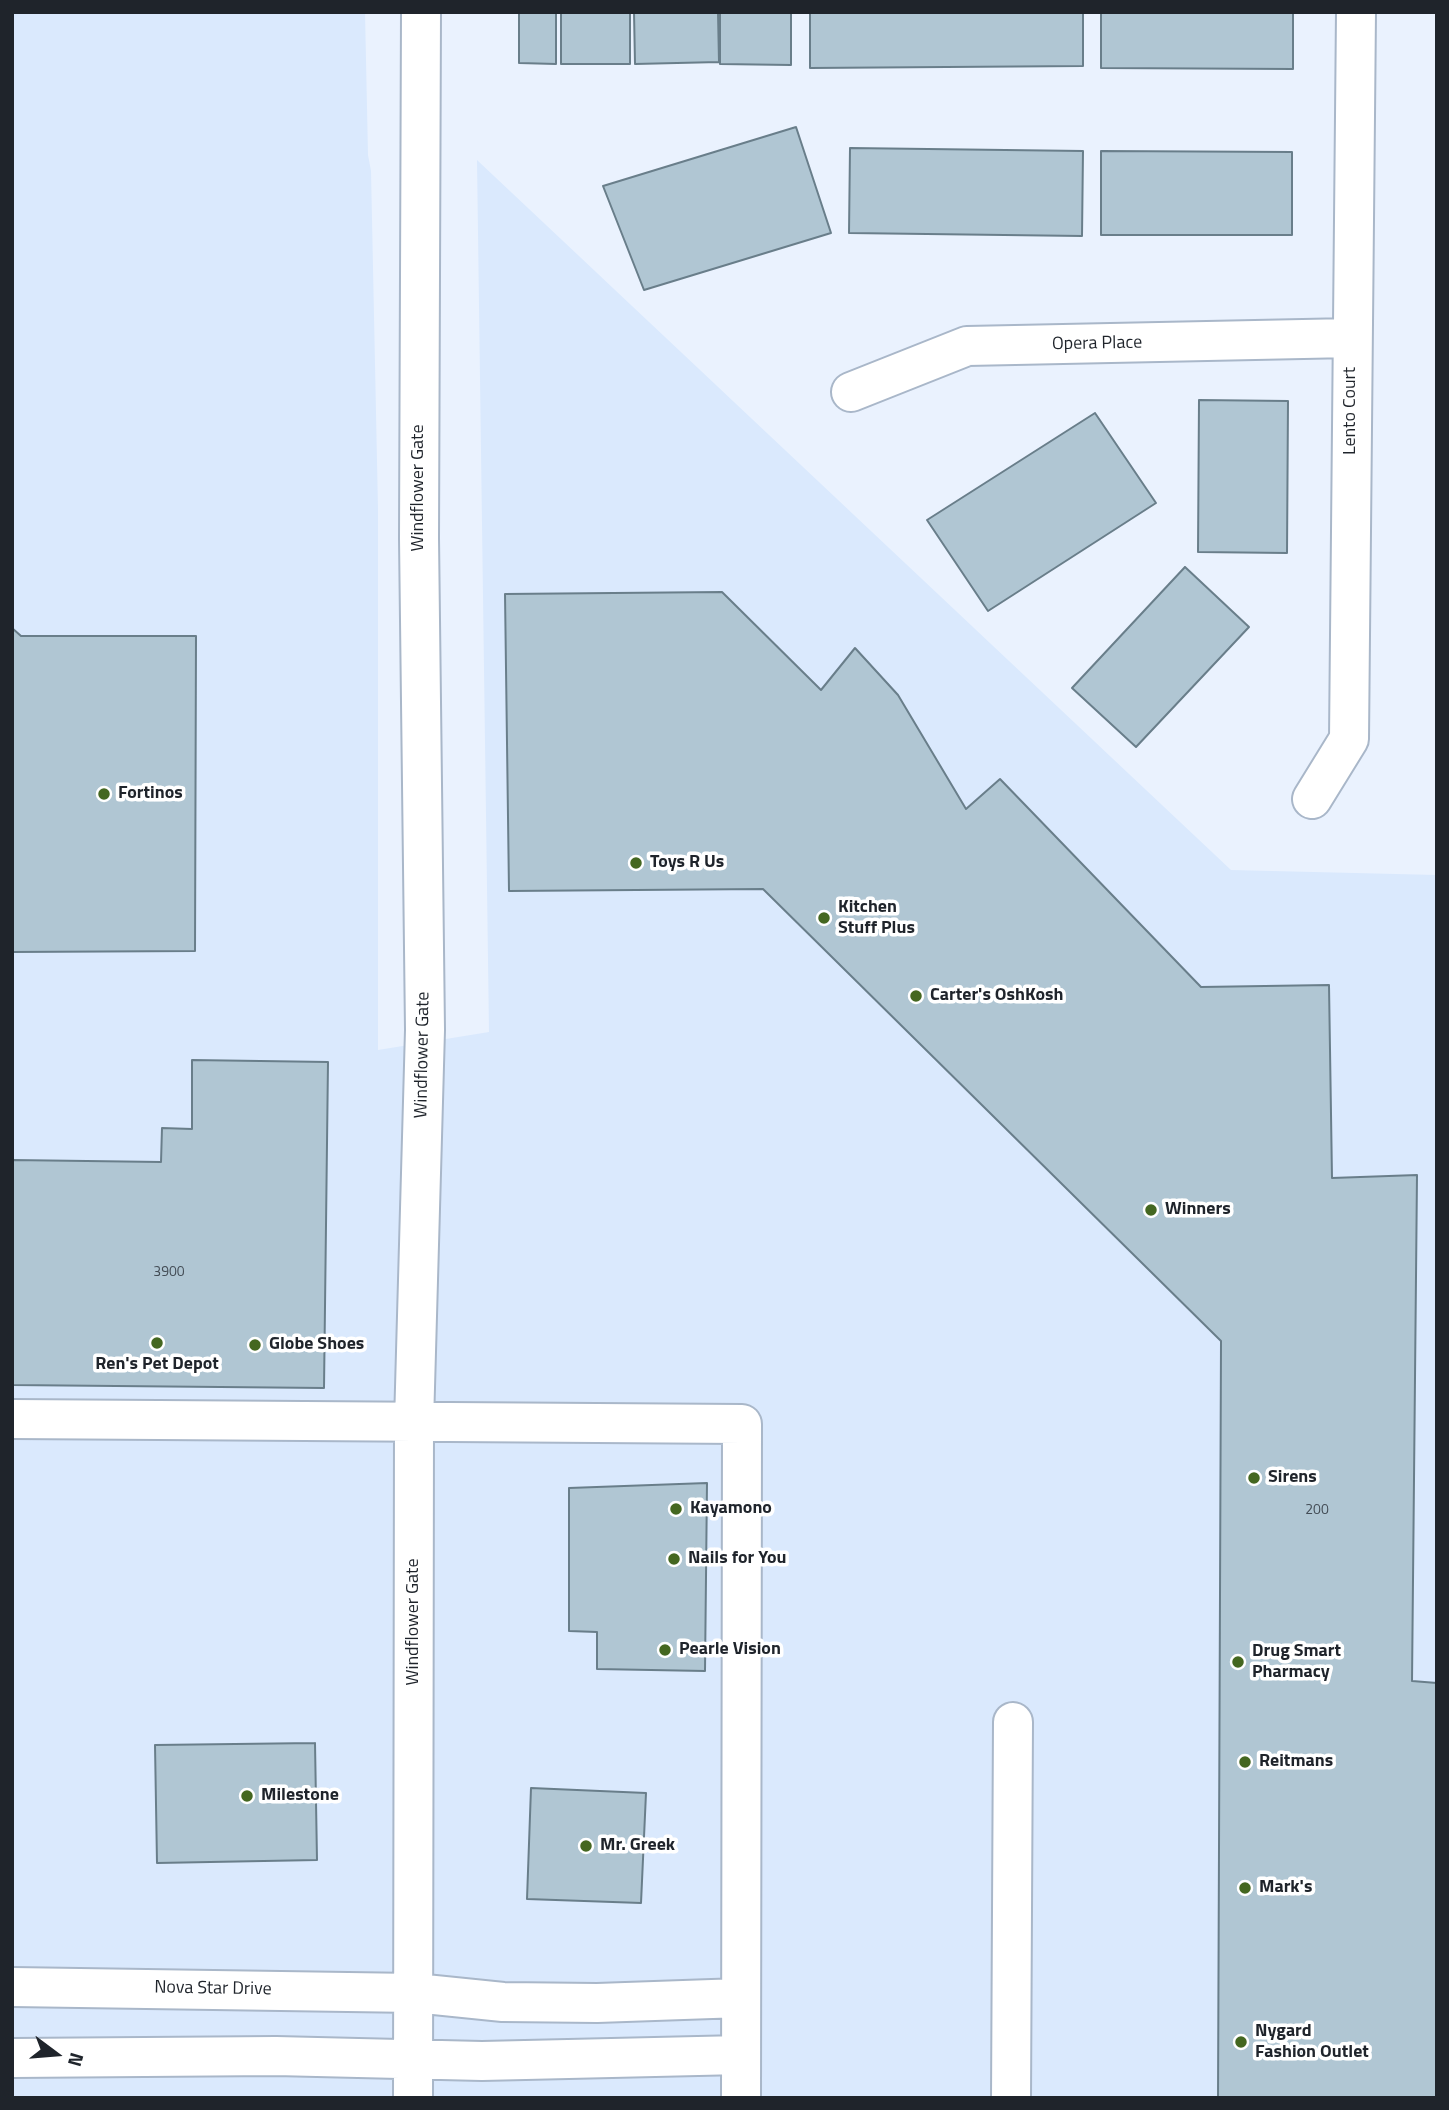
<!DOCTYPE html>
<style>
body{margin:0}
#map{position:relative;width:1449px;height:2110px;overflow:hidden;background:#eaf2fe;font-family:"Titillium Web",sans-serif}
canvas{display:block}
.frame{position:absolute;inset:0;border:14px solid #1f242b;pointer-events:none}
.north{position:absolute;left:21px;top:2019px;width:70px;height:70px;-webkit-text-stroke:5px #fff;paint-order:stroke;rotate:106deg;font-size:19px;font-weight:700;line-height:28px;text-align:center;color:#1f242b}
.north::after{content:'';display:block;margin:auto;width:24px;height:32px;background:#1f242b;clip-path:polygon(50% 0,100% 100%,50% 72%,0 100%)}
</style>
<div id="map">
<canvas width="1449" height="2110"></canvas>
<div class="frame"></div>
<div class="north">N</div>
</div>
<script>
const ctx = document.querySelector('canvas').getContext('2d');
ctx.lineJoin = 'round';
function paint(path, color) {
  ctx.fillStyle = color;
  ctx.fill(path, 'evenodd');
}
function shape(rows) {
  const path = new Path2D();
  for (const r of rows) {
    path.moveTo(r[0], r[1]);
    for (let i = 2; i < r.length; i += 2) path.lineTo(r[i], r[i + 1]);
  }
  return path;
}
function trace(path, color, width, dash) {
  ctx.strokeStyle = color;
  ctx.lineWidth = width;
  ctx.lineCap = dash ? 'butt' : 'round';
  ctx.setLineDash(dash || []);
  ctx.stroke(path);
}
function label(font, color, halo, rows, align = 'center') {
  ctx.font = font + ' "Titillium Web",sans-serif';
  ctx.lineWidth = 7;
  ctx.setLineDash([]);
  ctx.textBaseline = 'middle';
  ctx.strokeStyle = halo;
  ctx.fillStyle = color;
  for (const [text, x, y, turn = 0] of rows) {
    ctx.save();
    ctx.translate(x, y);
    ctx.rotate((+turn || 0) * Math.PI / 180);
    ctx.textAlign = isNaN(turn) ? turn : align;
    if (halo) ctx.strokeText(text, 0, 0);
    ctx.fillText(text, 0, 0);
    ctx.restore();
  }
}
paint(shape([
 [12,12,365,12,368,155,371,171,378,509,378,1050,489,1032,477,160,1231,870,1437,875,1437,2098,12,2098]
]), '#dae9fd');
const building = shape([
 [519,12,556,12,556,64,519,63,519,12],
 [561,12,630,12,630,64,561,64,561,12],
 [634,12,718,12,719,62,635,64,634,12],
 [720,12,791,12,791,65,720,64,720,12],
 [810,12,1083,12,1083,66,810,68,810,12],
 [1101,12,1293,12,1293,69,1101,68,1101,12],
 [796,127,831,233,644,290,603,186,796,127],
 [850,148,1083,151,1082,236,849,233,850,148],
 [1101,151,1292,152,1292,235,1101,235,1101,151],
 [1199,400,1288,401,1287,553,1198,552,1199,400],
 [1095,413,1156,503,988,611,927,520,1095,413],
 [1185,567,1249,627,1136,747,1072,688,1185,567],
 [722,592,821,690,855,648,898,695,966,809,1000,779,1201,987,1329,985,1332,1178,1417,1175,1412,1681,1437,1683,1437,2098,1218,2098,1221,1341,763,889,509,891,505,594,722,592],
 [12,628,21,636,196,636,195,951,12,952,12,628],
 [192,1060,328,1062,324,1388,12,1385,12,1160,161,1162,162,1128,192,1129,192,1060],
 [707,1483,705,1671,597,1669,597,1632,569,1631,569,1488,707,1483],
 [315,1743,317,1860,157,1863,155,1745,315,1743],
 [531,1788,646,1793,641,1903,527,1899,531,1788]
]);
paint(building, '#b0c6d3');
trace(building, '#697e8a', 2);
const minor = shape([
 [851,392,967,346,1351,338],
 [1312,799,1349,739,1356,12],
 [12,1419,742,1424,741,2098],
 [12,1987,415,1993,503,2002,597,2003,741,1998],
 [12,2058,276,2056,482,2061,741,2055],
 [413,2098,414,1423,425,1030,419,538,421,12],
 [1011,2098,1013,1722]
]);
trace(minor, '#a9b7c9', 42);
trace(minor, '#fff', 38);
for (const [x, y, r, color] of [
 [104,794,7,"#446720"],
 [636,863,7,"#446720"],
 [824,918,7,"#446720"],
 [916,996,7,"#446720"],
 [1151,1210,7,"#446720"],
 [157,1343,7,"#446720"],
 [255,1345,7,"#446720"],
 [1254,1478,7,"#446720"],
 [676,1509,7,"#446720"],
 [674,1559,7,"#446720"],
 [665,1650,7,"#446720"],
 [1238,1662,7,"#446720"],
 [1245,1762,7,"#446720"],
 [247,1796,7,"#446720"],
 [586,1846,7,"#446720"],
 [1245,1888,7,"#446720"],
 [1241,2042,7,"#446720"]
]) {
  const dot = new Path2D();
  dot.arc(x, y, r, 0, 2 * Math.PI);
  ctx.fillStyle = color;
  ctx.fill(dot);
  trace(dot, '#fff', 2.5);
}
label('14px', '#434c55', null, [
 ["3900",169,1273],
 ["200",1317,1511]
]);
label('18px', '#1f242b', '#fff', [
 ["Opera Place",1097,344,-1],
 ["Lento Court",1351,411,-90],
 ["Windflower Gate",419,488,-90],
 ["Windflower Gate",423,1055,-89],
 ["Windflower Gate",414,1622,-90],
 ["Nova Star Drive",213,1989,1]
]);
label('bold 18px', '#1f242b', '#fff', [
 ["Fortinos",118,794],
 ["Toys R Us",650,863],
 ["Kitchen",838,908],
 ["Stuff Plus",838,929],
 ["Carter's OshKosh",930,996],
 ["Winners",1165,1210],
 ["Globe Shoes",269,1345],
 ["Ren's Pet Depot",157,1365,"center"],
 ["Sirens",1268,1478],
 ["Kayamono",690,1509],
 ["Nails for You",688,1559],
 ["Pearle Vision",679,1650],
 ["Drug Smart",1252,1652],
 ["Pharmacy",1252,1673],
 ["Reitmans",1259,1762],
 ["Milestone",261,1796],
 ["Mr. Greek",600,1846],
 ["Mark's",1259,1888],
 ["Nygard",1255,2032],
 ["Fashion Outlet",1255,2053]
], 'left');
</script>
